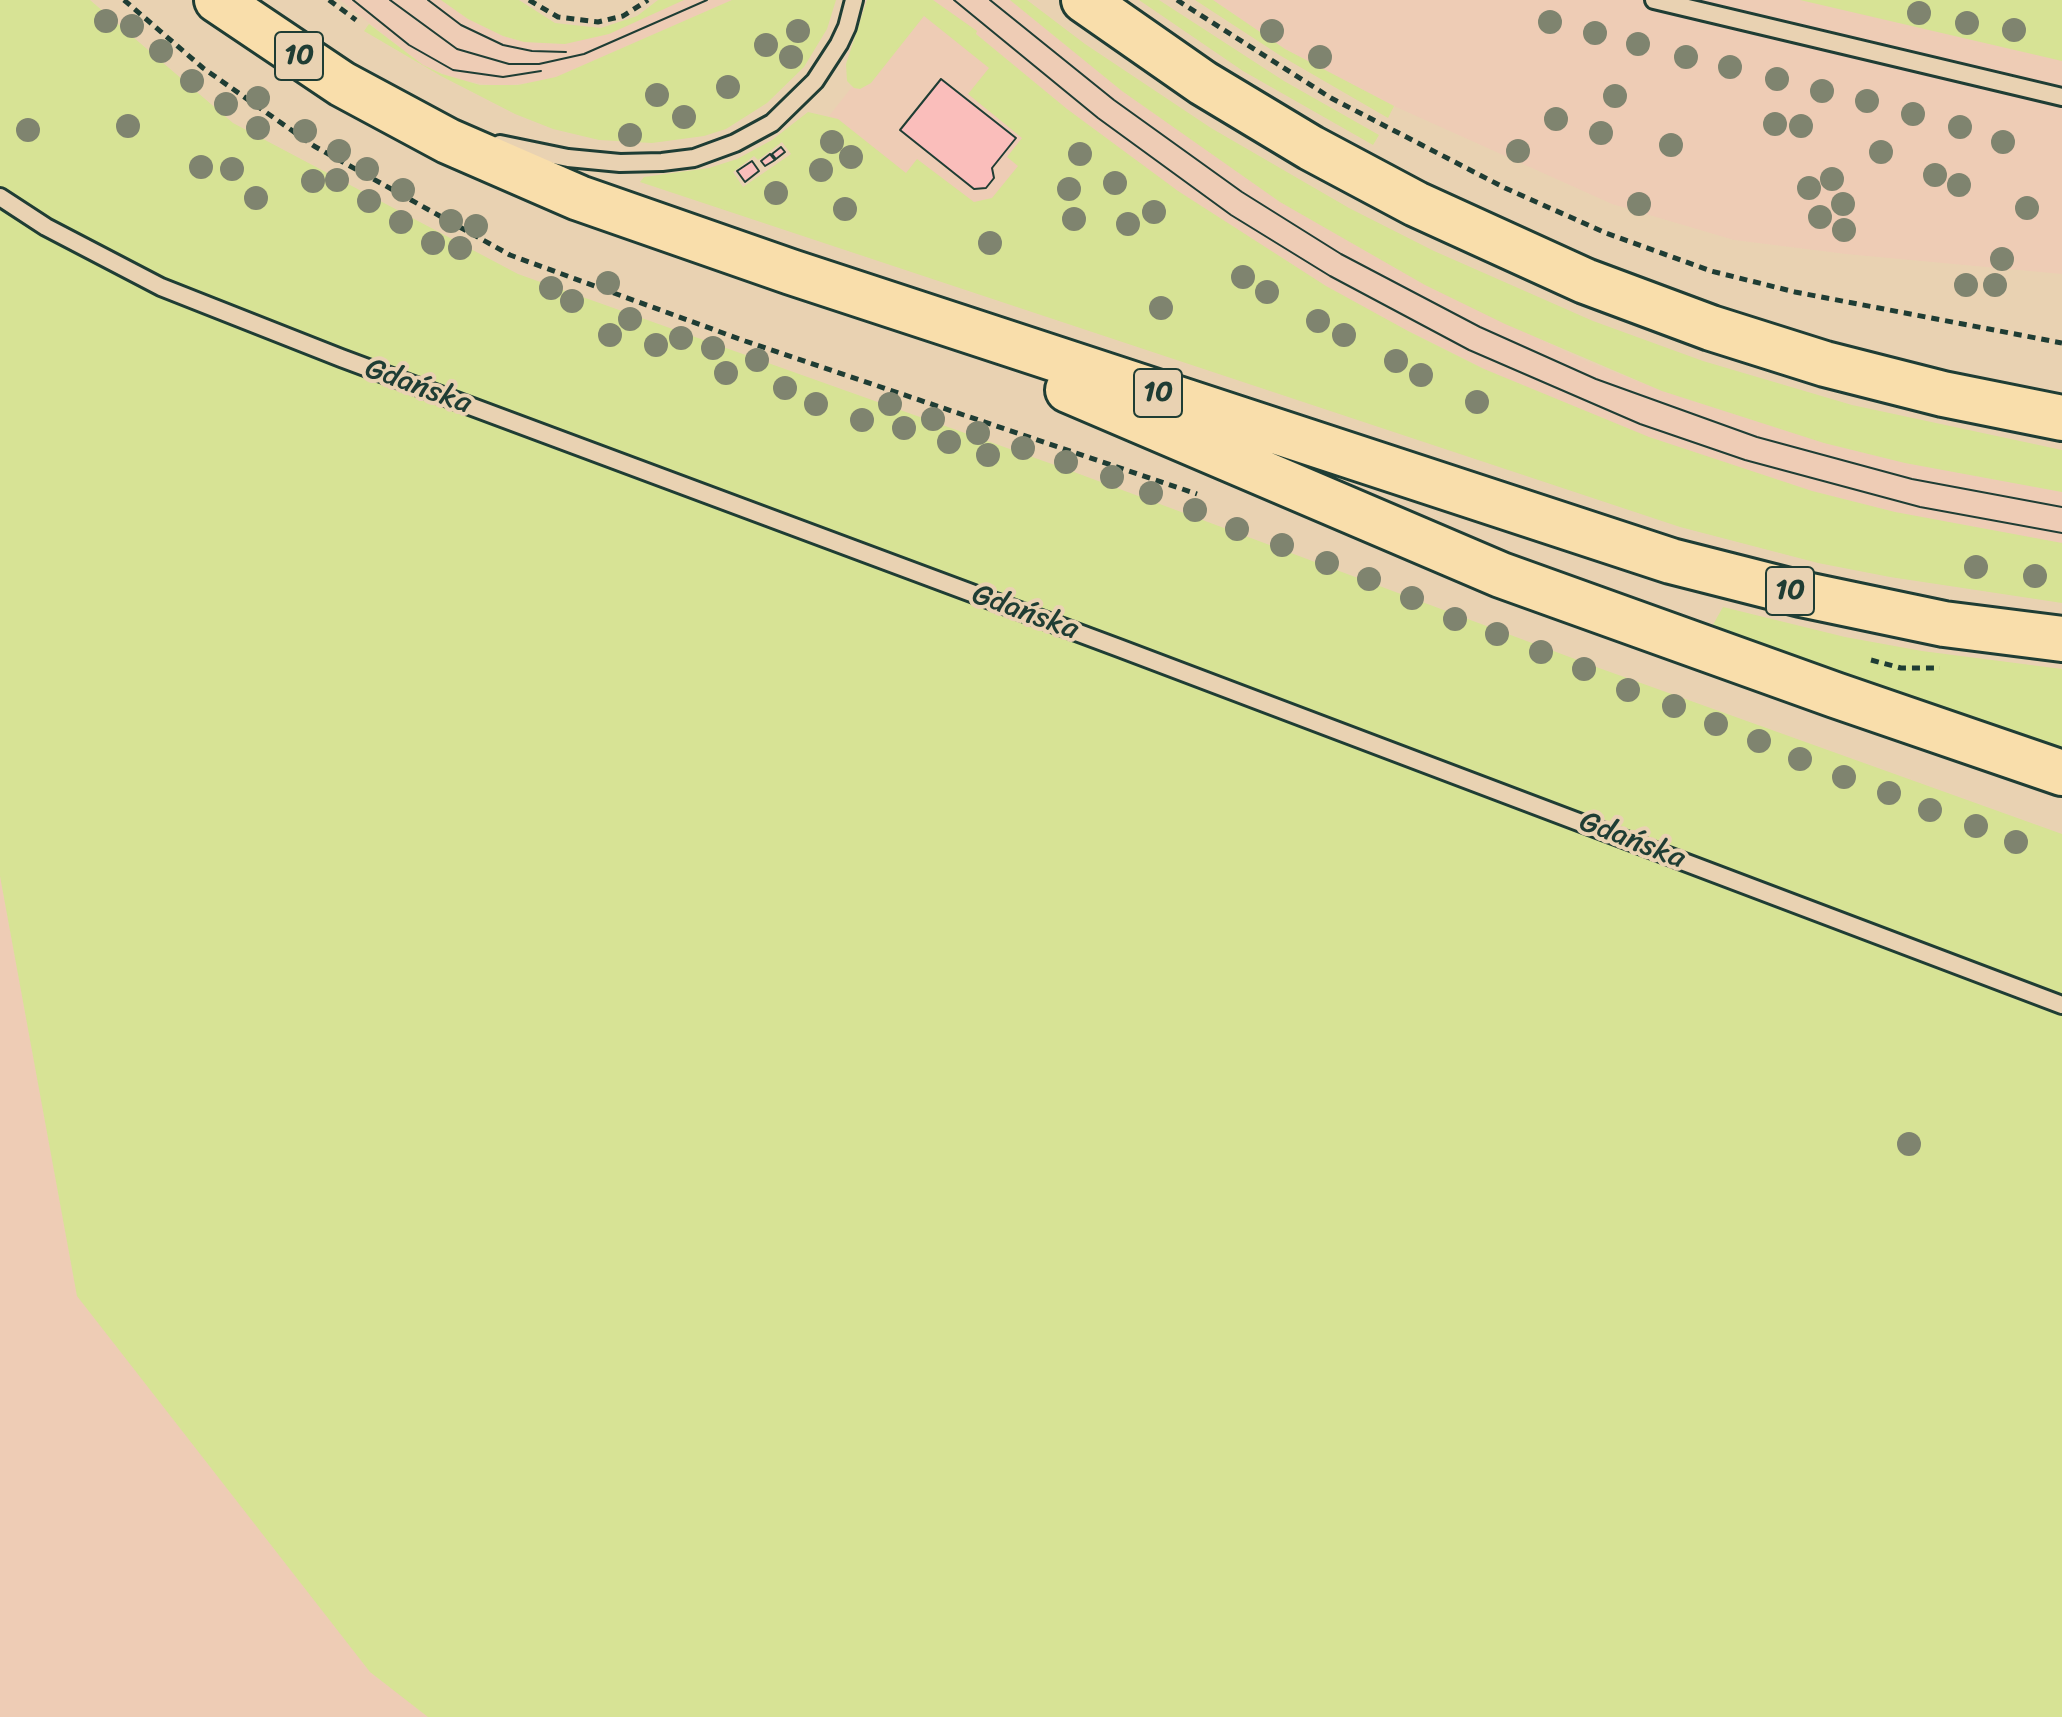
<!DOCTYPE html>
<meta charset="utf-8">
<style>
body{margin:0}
canvas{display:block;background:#e9d2b2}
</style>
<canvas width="2062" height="1717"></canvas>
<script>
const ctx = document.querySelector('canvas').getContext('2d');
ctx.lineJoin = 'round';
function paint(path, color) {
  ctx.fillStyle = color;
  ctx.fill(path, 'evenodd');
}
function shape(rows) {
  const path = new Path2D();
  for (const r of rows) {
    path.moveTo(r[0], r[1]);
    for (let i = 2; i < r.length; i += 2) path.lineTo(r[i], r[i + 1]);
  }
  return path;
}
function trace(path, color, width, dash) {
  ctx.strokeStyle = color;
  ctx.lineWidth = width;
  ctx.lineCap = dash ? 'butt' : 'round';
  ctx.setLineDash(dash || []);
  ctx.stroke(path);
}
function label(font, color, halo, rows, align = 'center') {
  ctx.font = font + ' Sriracha,sans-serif';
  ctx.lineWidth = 8;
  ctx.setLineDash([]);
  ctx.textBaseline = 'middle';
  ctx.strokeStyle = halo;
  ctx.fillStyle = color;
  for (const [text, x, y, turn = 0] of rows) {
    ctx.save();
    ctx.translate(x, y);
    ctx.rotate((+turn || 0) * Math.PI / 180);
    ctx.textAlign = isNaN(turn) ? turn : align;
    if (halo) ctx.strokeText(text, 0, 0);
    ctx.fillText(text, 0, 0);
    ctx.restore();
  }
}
paint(shape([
 [340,0,441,0,468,19,503,36,524,42,565,44,684,0,732,0,556,77,537,82,499,86,458,80,423,65],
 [933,0,1010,0,1122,91,1280,202,1425,285,1584,360,1662,391,1824,443,1905,463,2062,492,2062,543,1895,512,1812,491,1649,437,1484,369,1408,331,1326,286,1178,191,1067,109,975,33,976,31],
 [1213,0,2062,0,2062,274,1846,254,1734,240,1612,204,1394,106,1285,49],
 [917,4,1079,132,984,239,829,116],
 [0,876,77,1296,370,1672,428,1717,0,1717]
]), '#eeccb5');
paint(shape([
 [0,0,90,0,233,123,518,274,1066,469,1599,668,2062,834,2062,1717,428,1717,370,1672,77,1296,0,876],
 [441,0,519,0,555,23,601,28,637,16,658,0,684,0,609,34,565,44,524,42,503,36,468,19],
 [732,0,836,0,827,29,804,67,767,103,726,129,704,136,652,143,599,140,553,129,515,114,441,76,364,31,369,24,423,65,442,74,480,85,518,85,556,77],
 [867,0,933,0,977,31,976,34,1067,109,1178,191,1326,286,1408,331,1484,369,1649,437,1812,491,1895,512,2062,543,2062,603,1890,577,1818,563,1680,527,640,182,644,177,709,168,737,159,772,140,808,112,838,119,906,173,917,159,974,202,992,198,1018,166,1007,157,1022,138,968,94,989,68,924,16,871,83,860,89,854,88,847,81,846,64],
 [782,142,791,154,743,187,733,172,754,156,758,160],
 [1010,0,1027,0,1085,44,1211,128,1349,208,1434,251,1593,321,1703,361,1852,405,2062,450,2062,492,1905,463,1824,443,1662,391,1505,324,1425,285,1280,202,1122,91],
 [1139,0,1159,0,1284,81,1379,135,1373,145,1243,71],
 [1195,0,1213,0,1285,49,1394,106,1388,118,1281,56],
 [1800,0,2062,0,2062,61],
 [1723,607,1845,637,1922,651,2062,669,2062,749,1711,628]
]), '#d7e395');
const building = shape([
 [941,79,1016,138,992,168,994,178,986,188,974,189,900,130,941,79],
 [781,147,785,152,776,159,772,154,781,147],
 [770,154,775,160,765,166,761,161,770,154],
 [752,161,759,171,745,182,737,171,752,161]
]);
paint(building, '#fabebb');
trace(building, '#1f3d34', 2);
const service = shape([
 [1654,0,2062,97],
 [500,144,568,158,620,163,662,162,694,158,735,143,772,123,815,81,839,44,847,27,854,0],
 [0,197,46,227,161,287,341,358,1119,648,2062,1005]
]);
const primary = shape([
 [217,0,342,84,448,141,579,198,791,272,1671,561,1801,594,1944,624,2062,639],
 [1084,0,1203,83,1311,148,1416,204,1585,281,1711,328,1825,364,1943,394,2062,418],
 [1068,390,1501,575,1835,695,2062,773]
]);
trace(service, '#1f3d34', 22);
trace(primary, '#1f3d34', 50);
trace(shape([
 [124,0,203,68,314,146,510,255,745,341,1197,494],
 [329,0,356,20],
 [529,0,558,17,598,22,623,16,648,0],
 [1177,0,1331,98,1505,188,1606,233,1711,271,1795,292,2062,343],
 [1871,660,1901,668,1940,668]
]), '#1f3d34', 5, [8, 6]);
trace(service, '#e9d2b2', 16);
trace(primary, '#f9deab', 44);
trace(shape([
 [353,0,409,45,453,70,503,77,541,71],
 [390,0,457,49,509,64,539,64,584,54,707,0],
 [428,0,461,25,503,45,532,51,566,52],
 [954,0,1098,118,1231,215,1330,276,1469,350,1640,424,1745,460,1920,507,2062,533],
 [990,0,1114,100,1242,192,1341,254,1480,327,1596,379,1757,437,1912,479,2062,507]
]), '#1f3d34', 2);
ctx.fillStyle = '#7f846f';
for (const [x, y] of [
 [1919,13],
 [106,21],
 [1550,22],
 [1967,23],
 [132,26],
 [2014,30],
 [798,31],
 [1272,31],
 [1595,33],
 [1638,44],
 [766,45],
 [161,51],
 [791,57],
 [1320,57],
 [1686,57],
 [1730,67],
 [1777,79],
 [192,81],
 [728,87],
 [1822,91],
 [657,95],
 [1615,96],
 [258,98],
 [1867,101],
 [226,104],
 [1913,114],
 [684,117],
 [1556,119],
 [1775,124],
 [128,126],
 [1801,126],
 [1960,127],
 [258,128],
 [28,130],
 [305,131],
 [1601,133],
 [630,135],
 [832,142],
 [2003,142],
 [1671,145],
 [339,151],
 [1518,151],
 [1881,152],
 [1080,154],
 [851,157],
 [201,167],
 [232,169],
 [367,169],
 [821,170],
 [1935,175],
 [1832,179],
 [337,180],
 [313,181],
 [1115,183],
 [1959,185],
 [1809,188],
 [1069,189],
 [403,190],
 [776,193],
 [256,198],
 [369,201],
 [1639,204],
 [1843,204],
 [2027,208],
 [845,209],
 [1154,212],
 [1820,217],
 [1074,219],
 [451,221],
 [401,222],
 [1128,224],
 [476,226],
 [1844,230],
 [433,243],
 [990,243],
 [460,248],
 [2002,259],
 [1243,277],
 [608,283],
 [1966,285],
 [1995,285],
 [551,288],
 [1267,292],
 [572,301],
 [1161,308],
 [630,319],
 [1318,321],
 [610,335],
 [1344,335],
 [681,338],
 [656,345],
 [713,348],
 [757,360],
 [1396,361],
 [726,373],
 [1421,375],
 [785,388],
 [1477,402],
 [816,404],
 [890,404],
 [933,419],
 [862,420],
 [904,428],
 [978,433],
 [949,442],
 [1023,448],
 [988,455],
 [1066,462],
 [1112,477],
 [1151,493],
 [1195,510],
 [1237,529],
 [1282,545],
 [1327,563],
 [1976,567],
 [2035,576],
 [1369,579],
 [1412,598],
 [1455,619],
 [1497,634],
 [1541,652],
 [1584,669],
 [1628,690],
 [1674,706],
 [1716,724],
 [1759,741],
 [1800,759],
 [1844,777],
 [1889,793],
 [1930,810],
 [1976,826],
 [2016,842],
 [1909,1144]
]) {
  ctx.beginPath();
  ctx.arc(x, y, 12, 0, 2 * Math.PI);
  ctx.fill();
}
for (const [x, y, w] of [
 [299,56,48],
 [1158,393,48],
 [1790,591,48]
]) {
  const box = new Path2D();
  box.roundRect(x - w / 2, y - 24, w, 48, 6);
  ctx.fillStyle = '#e9d2b2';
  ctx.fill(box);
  trace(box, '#1f3d34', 2);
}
label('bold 28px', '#1f3d34', null, [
 ["10",299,56],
 ["10",1158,393],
 ["10",1790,591]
]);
label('30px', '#1f3d34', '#e9d2b2', [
 ["Gdańska",418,387,20],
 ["Gdańska",1025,613,20],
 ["Gdańska",1632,841,21]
]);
</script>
